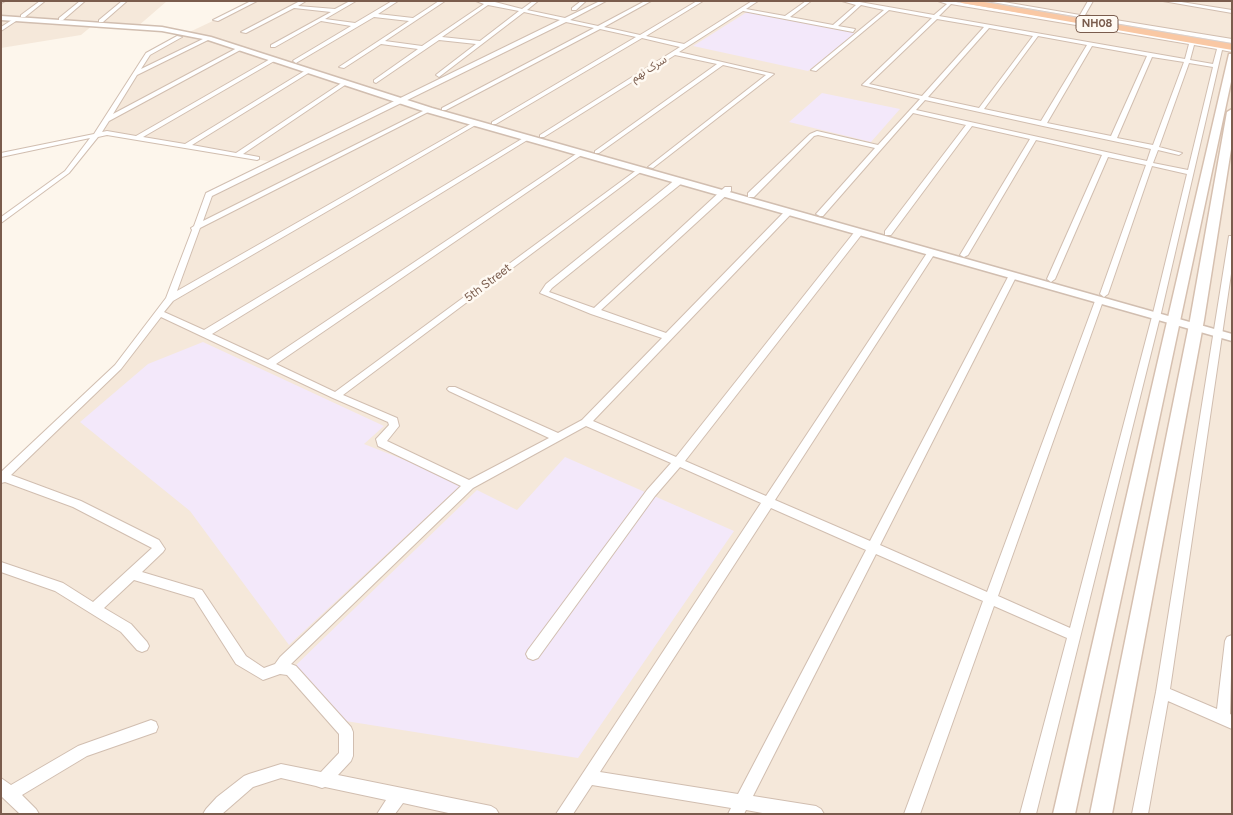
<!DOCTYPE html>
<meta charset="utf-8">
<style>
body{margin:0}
#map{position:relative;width:1233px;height:815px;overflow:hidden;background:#fdf6ec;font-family:Figtree,sans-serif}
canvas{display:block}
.frame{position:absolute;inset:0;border:2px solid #7a5c4d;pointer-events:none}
</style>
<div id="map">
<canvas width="1233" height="815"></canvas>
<div class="frame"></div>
</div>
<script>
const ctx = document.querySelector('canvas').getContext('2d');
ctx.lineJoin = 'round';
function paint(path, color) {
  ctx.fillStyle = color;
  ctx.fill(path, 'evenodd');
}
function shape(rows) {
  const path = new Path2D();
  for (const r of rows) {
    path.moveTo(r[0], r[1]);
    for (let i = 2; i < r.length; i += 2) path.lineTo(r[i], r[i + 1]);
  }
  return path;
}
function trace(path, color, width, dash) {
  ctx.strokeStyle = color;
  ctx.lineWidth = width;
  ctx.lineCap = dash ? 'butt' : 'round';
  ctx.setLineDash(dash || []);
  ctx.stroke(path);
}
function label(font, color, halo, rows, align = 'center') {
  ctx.font = font + ' Figtree,"Noto Sans Arabic",sans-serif';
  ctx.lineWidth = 5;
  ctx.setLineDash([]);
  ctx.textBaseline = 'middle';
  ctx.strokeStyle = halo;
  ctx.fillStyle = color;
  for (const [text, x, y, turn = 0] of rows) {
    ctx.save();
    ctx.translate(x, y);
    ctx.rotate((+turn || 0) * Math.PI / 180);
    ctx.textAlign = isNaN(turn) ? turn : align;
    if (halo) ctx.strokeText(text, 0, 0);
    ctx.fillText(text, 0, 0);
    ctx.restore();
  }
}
paint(shape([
 [1,1,167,1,137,27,93,25,81,35,1,48],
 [255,1,1232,1,1232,814,1,814,1,479,118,367,165,305,207,198,273,162,98,133,148,54,179,37]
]), '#f5e8da');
paint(shape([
 [747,12,855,33,808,71,693,46],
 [822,93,900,109,871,142,789,122],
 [203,342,384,426,364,444,463,483,289,645,190,511,80,422,148,364],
 [565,457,734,531,578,758,333,719,294,667,477,490,517,510]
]), '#f3e8fa');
const minor = shape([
 [1,1,5,1,1,3,1,1],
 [40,1,45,1,25,17,21,17,21,15,40,1],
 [80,1,85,1,63,20,59,20,59,18,80,1],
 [122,1,127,1,103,22,99,22,99,20,122,1],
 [251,1,257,1,218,21,213,20,251,1],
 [300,1,306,1,298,6,335,9,350,1,356,1,325,19,355,23,392,1,398,1,378,14,413,18,439,1,445,1,385,41,422,46,484,4,476,1,491,1,522,9,533,1,538,1,527,10,565,18,600,1,606,1,570,20,598,26,645,1,651,1,604,27,640,35,697,1,703,1,646,36,684,44,752,1,758,1,746,9,785,16,806,1,811,1,790,17,833,25,856,5,842,1,854,1,934,15,947,4,938,1,950,1,1232,48,1232,52,1222,50,1162,309,1036,814,1020,814,1067,638,994,606,920,814,904,814,983,601,876,554,753,796,816,806,821,809,824,814,768,814,746,810,744,814,728,814,731,808,592,785,573,814,556,814,761,503,680,467,655,496,538,658,533,660,528,658,526,654,528,650,647,490,671,463,586,426,473,488,291,664,296,666,351,727,353,732,353,756,351,761,338,775,491,806,496,809,499,814,453,814,403,803,395,814,377,814,386,800,325,787,322,788,316,786,281,778,253,787,222,814,203,814,206,809,217,797,244,776,249,774,281,764,321,772,339,753,339,734,287,675,280,674,263,680,236,664,194,598,134,580,104,608,131,624,147,642,149,646,147,650,142,652,137,650,121,632,55,591,1,572,1,562,63,583,93,602,152,548,73,507,5,482,1,483,1,472,115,365,166,298,192,230,191,228,194,226,206,193,560,20,524,12,439,77,436,75,437,74,476,44,439,40,376,83,374,82,374,80,418,49,381,44,344,68,339,67,409,21,374,17,296,63,293,61,294,60,351,26,321,21,275,47,271,47,271,45,331,12,294,8,246,33,241,32,300,1],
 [951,4,1189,44,1185,59,939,16,951,4],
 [488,5,519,11,480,41,442,37,488,5],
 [861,5,884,10,811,70,816,71,889,10,932,18,862,85,920,99,878,145,817,131,810,134,748,193,748,197,754,197,814,136,818,135,875,148,816,214,820,216,823,216,913,113,966,125,885,231,885,235,891,235,972,126,1030,139,960,255,964,257,968,255,1036,140,1102,155,1047,279,1051,282,1055,279,1108,157,1146,165,1100,294,1104,297,1108,294,1152,166,1187,174,1154,309,1070,628,998,596,1103,301,1102,299,1099,298,1095,301,987,592,880,545,1016,277,1015,275,1012,275,1008,277,870,541,775,500,935,253,934,251,928,251,927,253,766,496,685,461,862,234,862,230,856,230,676,457,593,421,793,212,792,210,786,210,666,333,601,310,731,191,731,187,725,187,594,308,549,292,552,288,682,183,682,179,676,179,546,284,540,293,591,314,662,338,582,420,558,433,455,387,449,387,447,389,449,391,549,438,469,480,387,441,399,426,397,418,343,395,642,171,642,169,638,169,335,392,276,364,583,154,583,152,579,152,268,360,212,334,529,139,529,137,525,137,204,330,164,312,173,301,479,123,474,122,177,291,200,228,432,110,427,109,203,221,212,196,566,22,594,28,442,108,442,110,446,110,600,29,636,37,492,122,492,124,496,124,642,38,680,47,540,135,540,137,544,137,675,55,717,64,595,151,595,153,599,153,723,65,766,75,648,167,653,168,774,74,679,52,743,11,853,32,855,29,838,26,861,5],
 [937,19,984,27,922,96,869,84,937,19],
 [989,28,1033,36,979,108,928,97,989,28],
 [1038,36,1087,45,1041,121,984,109,1038,36],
 [1194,45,1217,49,1213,64,1190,60,1194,45],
 [1092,46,1147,56,1111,136,1047,123,1092,46],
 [1152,57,1184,62,1153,145,1117,138,1152,57],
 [1189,63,1213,67,1188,170,1153,163,1158,150,1179,155,1182,153,1159,147,1189,63],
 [925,100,1043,126,1151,149,1147,161,916,110,925,100],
 [161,317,333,398,388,422,389,425,376,439,378,446,461,486,280,657,275,664,264,668,246,656,202,590,142,572,163,552,165,549,159,540,81,501,11,475,121,369,161,317],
 [771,508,866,550,738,794,600,772,771,508],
 [581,1,586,1,576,10,572,10,572,8,581,1],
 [986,1,998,1,1080,15,1088,1,1093,1,1085,15,1232,39,1232,43,986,1],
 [1163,1,1175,1,1232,10,1232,13,1163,1],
 [15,18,19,19,1,31,1,27,15,18],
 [177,36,182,37,150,55,141,69,207,37,212,38,137,75,113,114,239,47,244,48,109,121,102,132,107,131,136,136,272,58,276,58,276,60,143,137,185,144,306,70,310,70,310,72,192,145,236,153,343,82,348,83,243,154,259,157,259,159,257,160,107,135,98,137,69,173,1,223,1,217,65,171,90,138,1,157,1,153,94,134,146,53,177,36],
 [1229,236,1232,236,1232,267,1170,689,1217,709,1225,641,1227,637,1232,635,1230,714,1232,715,1232,729,1168,701,1148,814,1132,814,1156,692,1229,236],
 [151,720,156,722,158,727,156,732,87,756,22,795,36,809,39,814,20,814,1,796,1,778,11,785,78,746,151,720]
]);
const tertiary = shape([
 [1,16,162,27,211,37,432,108,1232,334,1232,341,426,112,208,40,162,31,1,20,1,16]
]);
const secondary = shape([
 [1229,54,1232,54,1232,77,1075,814,1053,814,1229,54],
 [1232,109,1232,143,1204,320,1112,814,1090,814,1190,320,1227,112,1232,109]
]);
const trunk = shape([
 [958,1,978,1,1232,44,1232,50,962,3,958,1]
]);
trace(minor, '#d1beb0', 2);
trace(tertiary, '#d1beb0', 3);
trace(secondary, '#d6c0b0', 3);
trace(trunk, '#dad1cd', 2);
paint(minor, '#fff');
paint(tertiary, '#fff');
paint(secondary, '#fff');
paint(trunk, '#f9c8a4');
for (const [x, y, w] of [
 [1097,24,42]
]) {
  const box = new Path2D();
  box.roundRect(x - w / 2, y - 8.5, w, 17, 4);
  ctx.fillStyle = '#fffaf3';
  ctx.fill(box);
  trace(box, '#7a5c4d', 1);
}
label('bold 11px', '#7a5c4d', null, [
 ["NH08",1097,24]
]);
label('11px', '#7a5c4d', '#fffaf3', [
 ["سرک نهم",649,69,-32]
]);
label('12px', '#7a5c4d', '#fffaf3', [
 ["5th Street",488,283,-37]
]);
</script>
